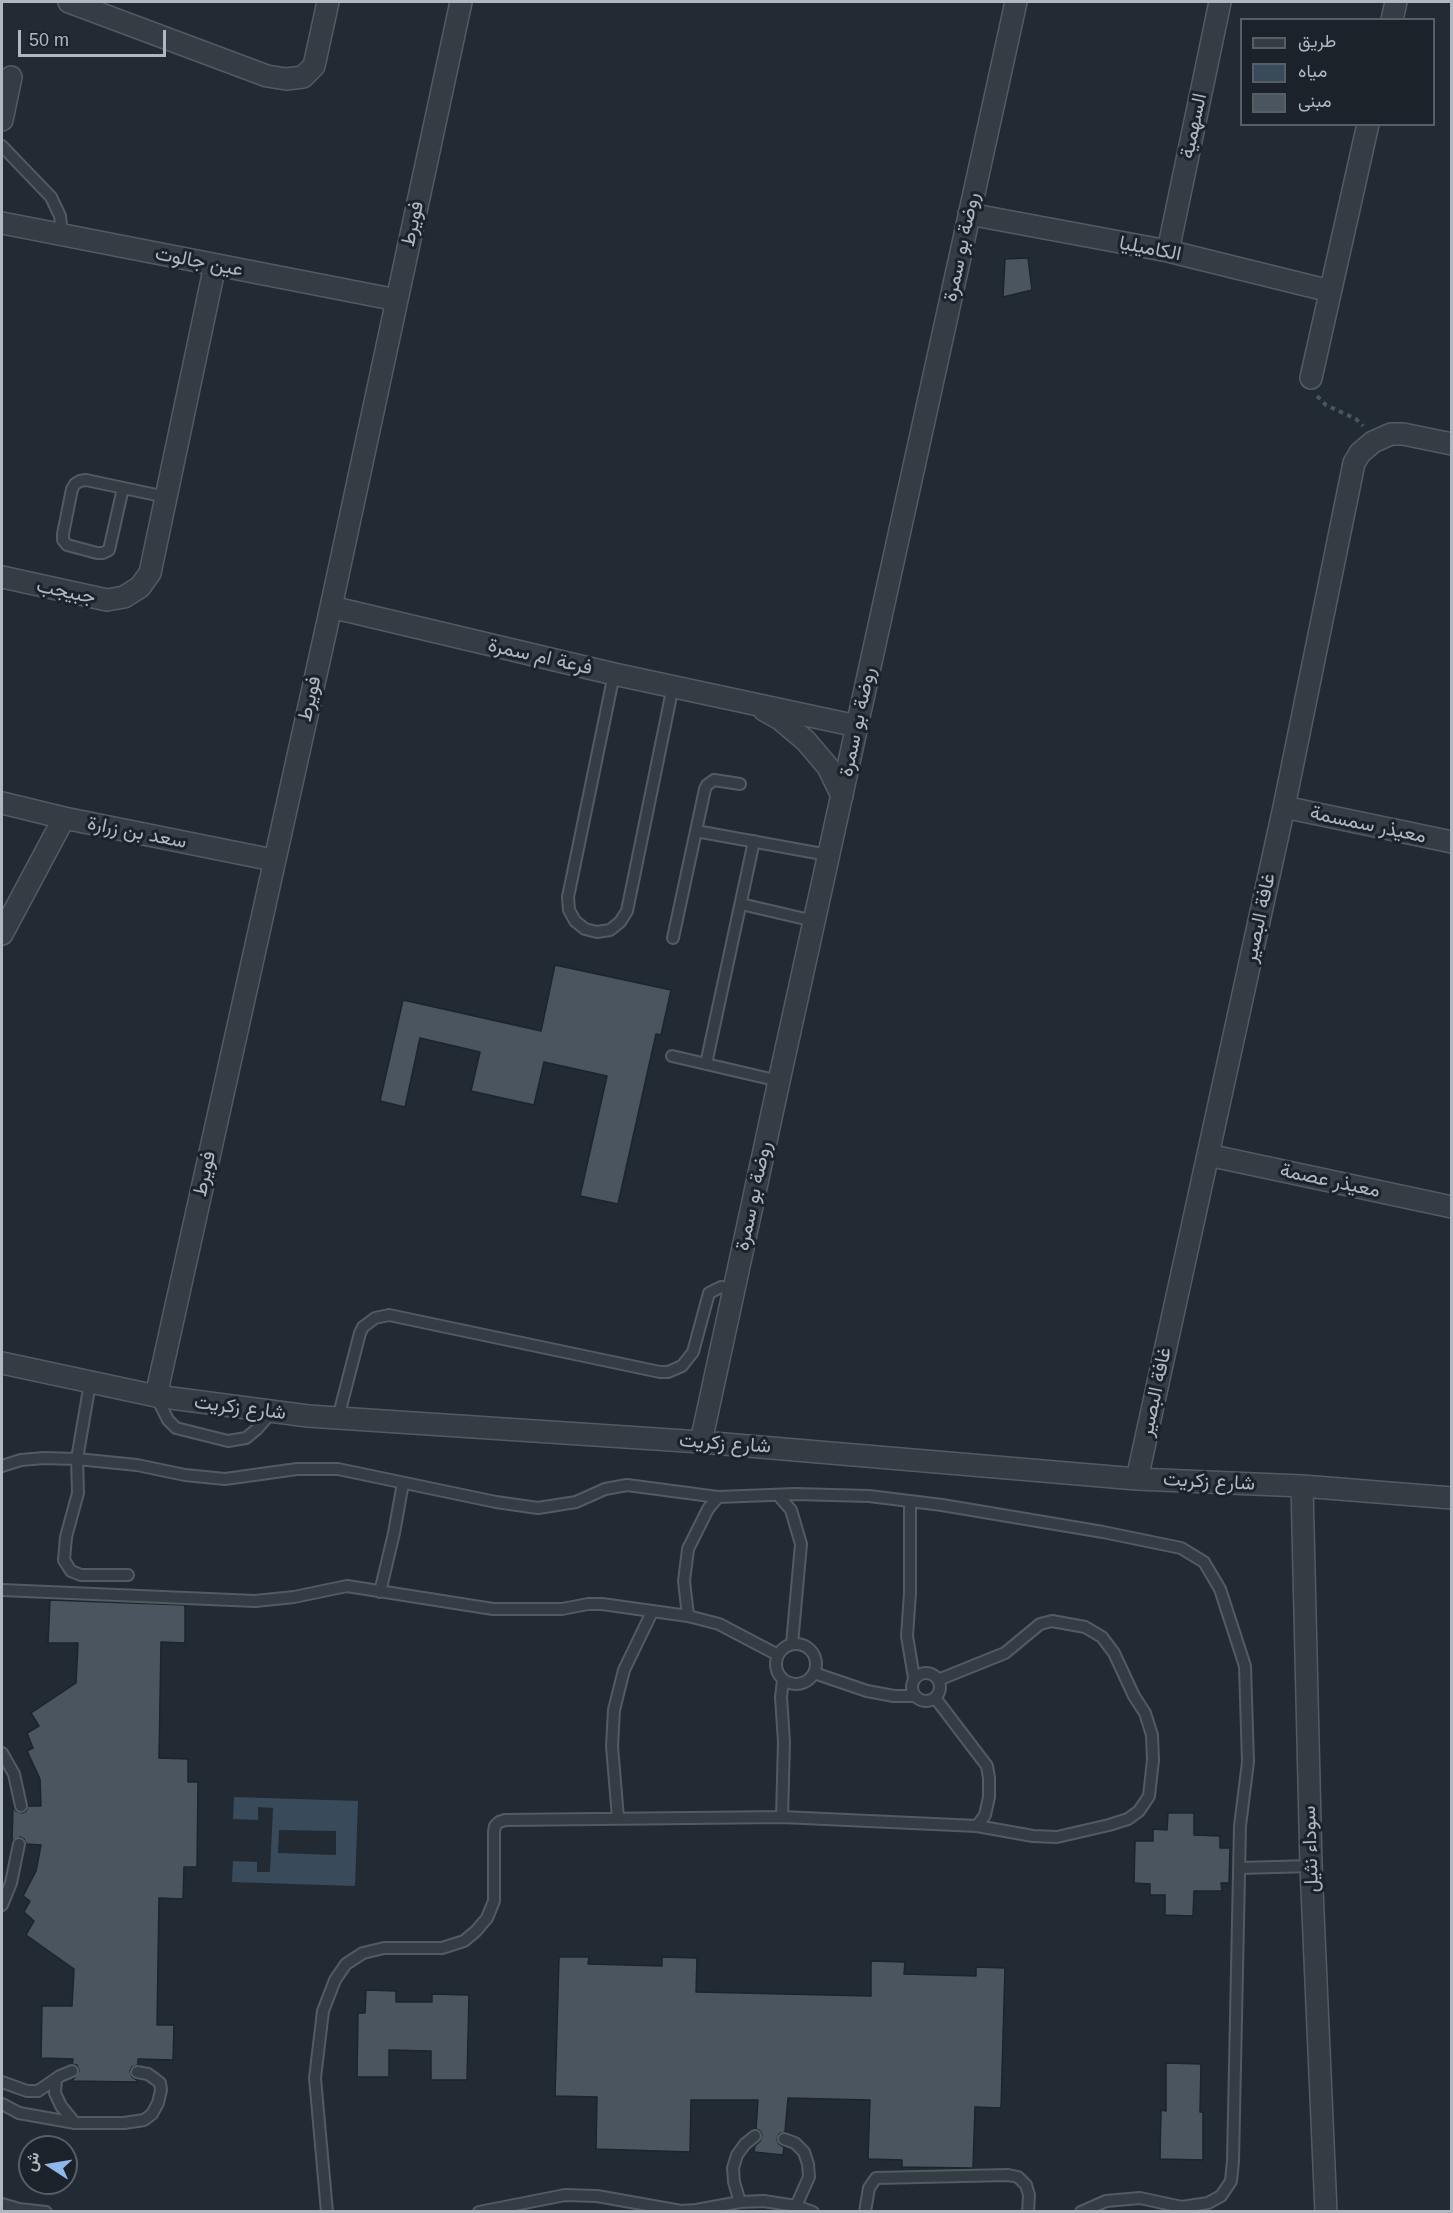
<!DOCTYPE html>
<meta charset="utf-8">
<style>
body{margin:0}
#map{position:relative;width:1453px;height:2213px;overflow:hidden;background:#222b33;font-family:Arial,Vazirmatn,sans-serif}
canvas{display:block}
.frame{position:absolute;inset:0;border:3px solid #afb8c1;pointer-events:none}
.legend{position:absolute;left:1240px;top:18px;width:195px;height:108px;box-sizing:border-box;background:#1b2229;border:2px solid #565e66;margin:0;padding:8px 10px;list-style:none;font-size:18px;color:#afb8c1}
.legend li{display:flex;align-items:center;gap:12px;height:30px}
.legend b{width:30px;border:2px solid #565e66}
.north{position:absolute;left:18px;top:2135px;width:60px;height:60px;box-sizing:border-box;background:#1b2229;border:2px solid #565e66;border-radius:50%;rotate:282deg;font-size:16px;font-weight:700;line-height:24px;text-align:center;color:#afb8c1}
.north::after{content:'';display:block;margin:auto;width:21px;height:27px;background:#8db8e9;clip-path:polygon(50% 0,100% 100%,50% 72%,0 100%)}
.scale{position:absolute;left:18px;top:30px;width:148px;height:27px;box-sizing:border-box;border:3px solid #afb8c1;border-top:0;padding-left:8px;font-size:18px;line-height:21px;white-space:nowrap;color:#afb8c1;-webkit-text-stroke:4px #1b2229;paint-order:stroke}
</style>
<div id="map">
<canvas width="1453" height="2213"></canvas>
<div class="frame"></div>
<ul class="legend">
<li><b style="height:8px;background:#353d44"></b>طريق</li>
<li><b style="height:16px;background:#394a5b"></b>مياه</li>
<li><b style="height:16px;background:#4b555f"></b>مبنى</li>
</ul>
<div class="north">ش</div>
<div class="scale">50 m</div>
</div>
<script>
const ctx = document.querySelector('canvas').getContext('2d');
ctx.lineJoin = 'round';
function paint(path, color) {
  ctx.fillStyle = color;
  ctx.fill(path, 'evenodd');
}
function shape(rows) {
  const path = new Path2D();
  for (const r of rows) {
    if (r.length === 3) {
      path.moveTo(r[0] + r[2], r[1]);
      path.arc(r[0], r[1], r[2], 0, 2 * Math.PI);
      continue;
    }
    path.moveTo(r[0], r[1]);
    for (let i = 2; i < r.length; i += 2) path.lineTo(r[i], r[i + 1]);
  }
  return path;
}
function trace(path, color, width, dash) {
  ctx.strokeStyle = color;
  ctx.lineWidth = width;
  ctx.lineCap = dash ? 'butt' : 'round';
  ctx.setLineDash(dash || []);
  ctx.stroke(path);
}
function label(font, color, halo, rows, align = 'center') {
  ctx.font = font + ' Arial,Vazirmatn,sans-serif';
  ctx.lineWidth = 6;
  ctx.setLineDash([]);
  ctx.textBaseline = 'middle';
  ctx.strokeStyle = halo;
  ctx.fillStyle = color;
  for (const [text, x, y, turn = 0] of rows) {
    ctx.save();
    ctx.translate(x, y);
    ctx.rotate((+turn || 0) * Math.PI / 180);
    ctx.textAlign = isNaN(turn) ? turn : align;
    if (halo) ctx.strokeText(text, 0, 0);
    ctx.fillText(text, 0, 0);
    ctx.restore();
  }
}
paint(shape([
 [234,1797,358,1801,355,1886,232,1882,233,1861,257,1862,257,1872,270,1872,273,1808,258,1807,258,1820,233,1819],
 [279,1830,336,1831,336,1855,278,1853]
]), '#394a5b');
const building = shape([
 [1028,258,1032,290,1003,297,1005,259,1028,258],
 [555,965,671,990,661,1035,656,1034,618,1204,580,1196,607,1076,544,1062,534,1105,471,1091,480,1052,420,1038,405,1107,380,1101,403,1000,541,1031,555,965],
 [50,1600,185,1605,185,1643,161,1642,159,1758,188,1759,188,1782,198,1782,197,1867,184,1867,183,1899,159,1898,157,2025,174,2025,173,2060,138,2059,138,2065,132,2067,130,2071,132,2077,137,2080,137,2082,72,2081,79,2071,77,2065,72,2064,73,2059,41,2058,42,2006,72,2006,74,1969,26,1935,34,1921,24,1912,30,1901,23,1896,36,1871,41,1845,26,1844,24,1839,20,1837,12,1841,13,1806,16,1811,22,1813,26,1811,28,1806,41,1806,40,1779,27,1751,33,1748,27,1733,39,1726,31,1713,76,1683,78,1643,48,1643,50,1600],
 [1168,1813,1194,1813,1194,1835,1220,1836,1220,1848,1230,1848,1229,1883,1221,1883,1222,1891,1194,1891,1193,1916,1165,1915,1165,1895,1150,1895,1150,1884,1134,1883,1135,1841,1153,1841,1153,1829,1167,1830,1168,1813],
 [559,1957,589,1957,588,1964,662,1966,662,1957,697,1958,696,1992,871,1996,871,1961,905,1962,904,1974,976,1976,976,1967,1005,1968,1001,2108,975,2107,973,2168,902,2167,902,2160,868,2159,870,2100,788,2098,785,2132,779,2134,777,2140,779,2144,784,2147,783,2155,754,2152,755,2146,760,2141,762,2135,760,2131,756,2129,758,2100,691,2100,690,2152,596,2149,597,2097,555,2096,559,1957],
 [366,1990,396,1991,396,2002,432,2002,432,1994,469,1995,467,2080,431,2080,431,2051,389,2050,389,2077,357,2077,358,2013,365,2013,366,1990],
 [1166,2063,1201,2064,1200,2112,1203,2112,1203,2160,1160,2159,1161,2110,1166,2111,1166,2063]
]);
paint(building, '#4b555f');
trace(building, '#1d242b', 1.5);
const lane = shape([
 [2,146,51,197,60,216,62,234],
 [123,488,109,550,103,553,97,553,67,545,63,540,63,534,72,489,75,484,80,481,86,480,166,497],
 [614,674,568,897,569,910,575,921,585,929,597,932,610,930,620,922,627,911,673,686],
 [696,831,828,855],
 [741,904,814,921],
 [673,938,705,789,707,785,714,780,740,784],
 [672,1056,779,1081],
 [706,1064,754,841],
 [90,1383,77,1459,78,1493,66,1537,64,1560,71,1571,81,1575,128,1575],
 [156,1396,168,1420,176,1428,228,1441,246,1438,257,1429,271,1413],
 [338,1418,360,1333,363,1327,375,1318,389,1315,660,1372,668,1372,682,1366,693,1352,709,1293,721,1287,734,1289],
 [2,1466,21,1460,44,1458,77,1459,137,1465,185,1475,225,1479,297,1469,338,1469,496,1502,538,1508,576,1502,605,1489,627,1485,718,1497,795,1494,869,1496,942,1505,1103,1532,1181,1548,1204,1562,1220,1589,1245,1666,1248,1762,1240,1826,1233,2161,1231,2181,1221,2196,1208,2203,1182,2207,1140,2198,1106,2201,1081,2212],
 [778,1495,791,1510,801,1544,792,1644],
 [910,1501,910,1593,907,1636,914,1678],
 [2,1590,255,1601,294,1597,347,1586,493,1609,562,1609,588,1604,602,1604,688,1616,719,1624,778,1655],
 [380,1592,394,1533,403,1483],
 [688,1616,684,1581,688,1549,708,1509,718,1497],
 [796,1664,20],
 [926,1687,14],
 [814,1673,867,1691,894,1696,915,1696],
 [936,1699,987,1766,989,1778,989,1797,985,1815,977,1826],
 [2,1753,14,1774,21,1806],
 [782,1817,784,1742,781,1697,783,1680],
 [618,1818,612,1746,614,1710,624,1670,652,1612],
 [1240,1868,1311,1866],
 [2,1905,11,1883,19,1844],
 [56,2079,55,2093,61,2106,75,2123],
 [2,2082,27,2091,38,2091,60,2076,72,2071],
 [2,2104,19,2113,75,2123,124,2123,144,2120,152,2114,158,2103,161,2090,160,2083,155,2079,148,2074,137,2072],
 [784,2139,795,2143,804,2152,808,2164,809,2177,796,2206],
 [740,2202,734,2182,733,2168,737,2155,745,2144,755,2136],
 [2,2204,19,2209,46,2212],
 [327,2212,315,2078,323,2011,335,1980,346,1964,363,1953,384,1948,442,1948,464,1941,476,1931,487,1918,494,1901,494,1832,495,1826,499,1822,505,1820,782,1817,977,1826,1033,1836,1057,1837,1109,1825,1128,1819,1139,1811,1149,1796,1153,1760,1152,1735,1145,1713,1134,1696,1114,1653,1102,1637,1085,1627,1052,1621,1040,1624,1005,1653,938,1680],
 [479,2212,565,2195,597,2196,681,2211,696,2210,740,2202,764,2201,796,2206,813,2212],
 [865,2212,869,2188,876,2178,1008,2175,1018,2177,1026,2185,1029,2195,1028,2212]
]);
const street = shape([
 [69,2,267,76,286,79,303,77,314,66,328,2],
 [1392,20,1396,2],
 [2,120,11,77],
 [969,214,1168,251,1330,291],
 [2,223,397,300],
 [1168,251,1220,2],
 [1311,378,1368,124],
 [2,577,107,600,124,597,140,587,150,573,215,265],
 [331,607,614,674,857,726],
 [764,710,780,719,806,741,828,767,842,796],
 [2,803,64,818,273,860],
 [1284,807,1452,842],
 [2,934,64,818],
 [1208,1155,1452,1207],
 [2,1363,156,1396,308,1416,701,1442,1137,1479,1302,1486,1452,1498],
 [156,1396,331,607,461,2],
 [701,1442,779,1081,1016,2],
 [1137,1479,1284,807,1354,463,1360,453,1373,442,1391,434,1403,434,1452,444],
 [1302,1486,1311,1866,1326,2212]
]);
trace(lane, '#535b62', 14);
trace(street, '#535b62', 24);
trace(shape([
 [1317,396,1326,405,1356,419,1363,426]
]), '#485859', 4, [4.5, 4.5]);
trace(lane, '#353d44', 10);
trace(street, '#353d44', 21);
label('20px', '#afb8c1', '#1b2229', [
 ["السهمية",1194,126,-78],
 ["فويرط",413,224,-78],
 ["روضة بو سمرة",962,247,-78],
 ["الكاميليا",1150,249,11],
 ["عين جالوت",199,262,11],
 ["جبيجب",66,592,12],
 ["فرعة ام سمرة",540,657,13],
 ["فويرط",310,699,-77],
 ["روضة بو سمرة",858,722,-78],
 ["معيذر سمسمة",1368,825,12],
 ["سعد بن زرارة",137,833,11],
 ["غافة البصير",1260,918,-78],
 ["فويرط",205,1174,-78],
 ["معيذر عصمة",1330,1181,12],
 ["روضة بو سمرة",754,1196,-78],
 ["غافة البصير",1156,1392,-78],
 ["شارع زكريت",240,1408,7],
 ["شارع زكريت",725,1444,4],
 ["شارع زكريت",1209,1482,3],
 ["سوداء نثيل",1311,1849,-92]
]);
</script>
